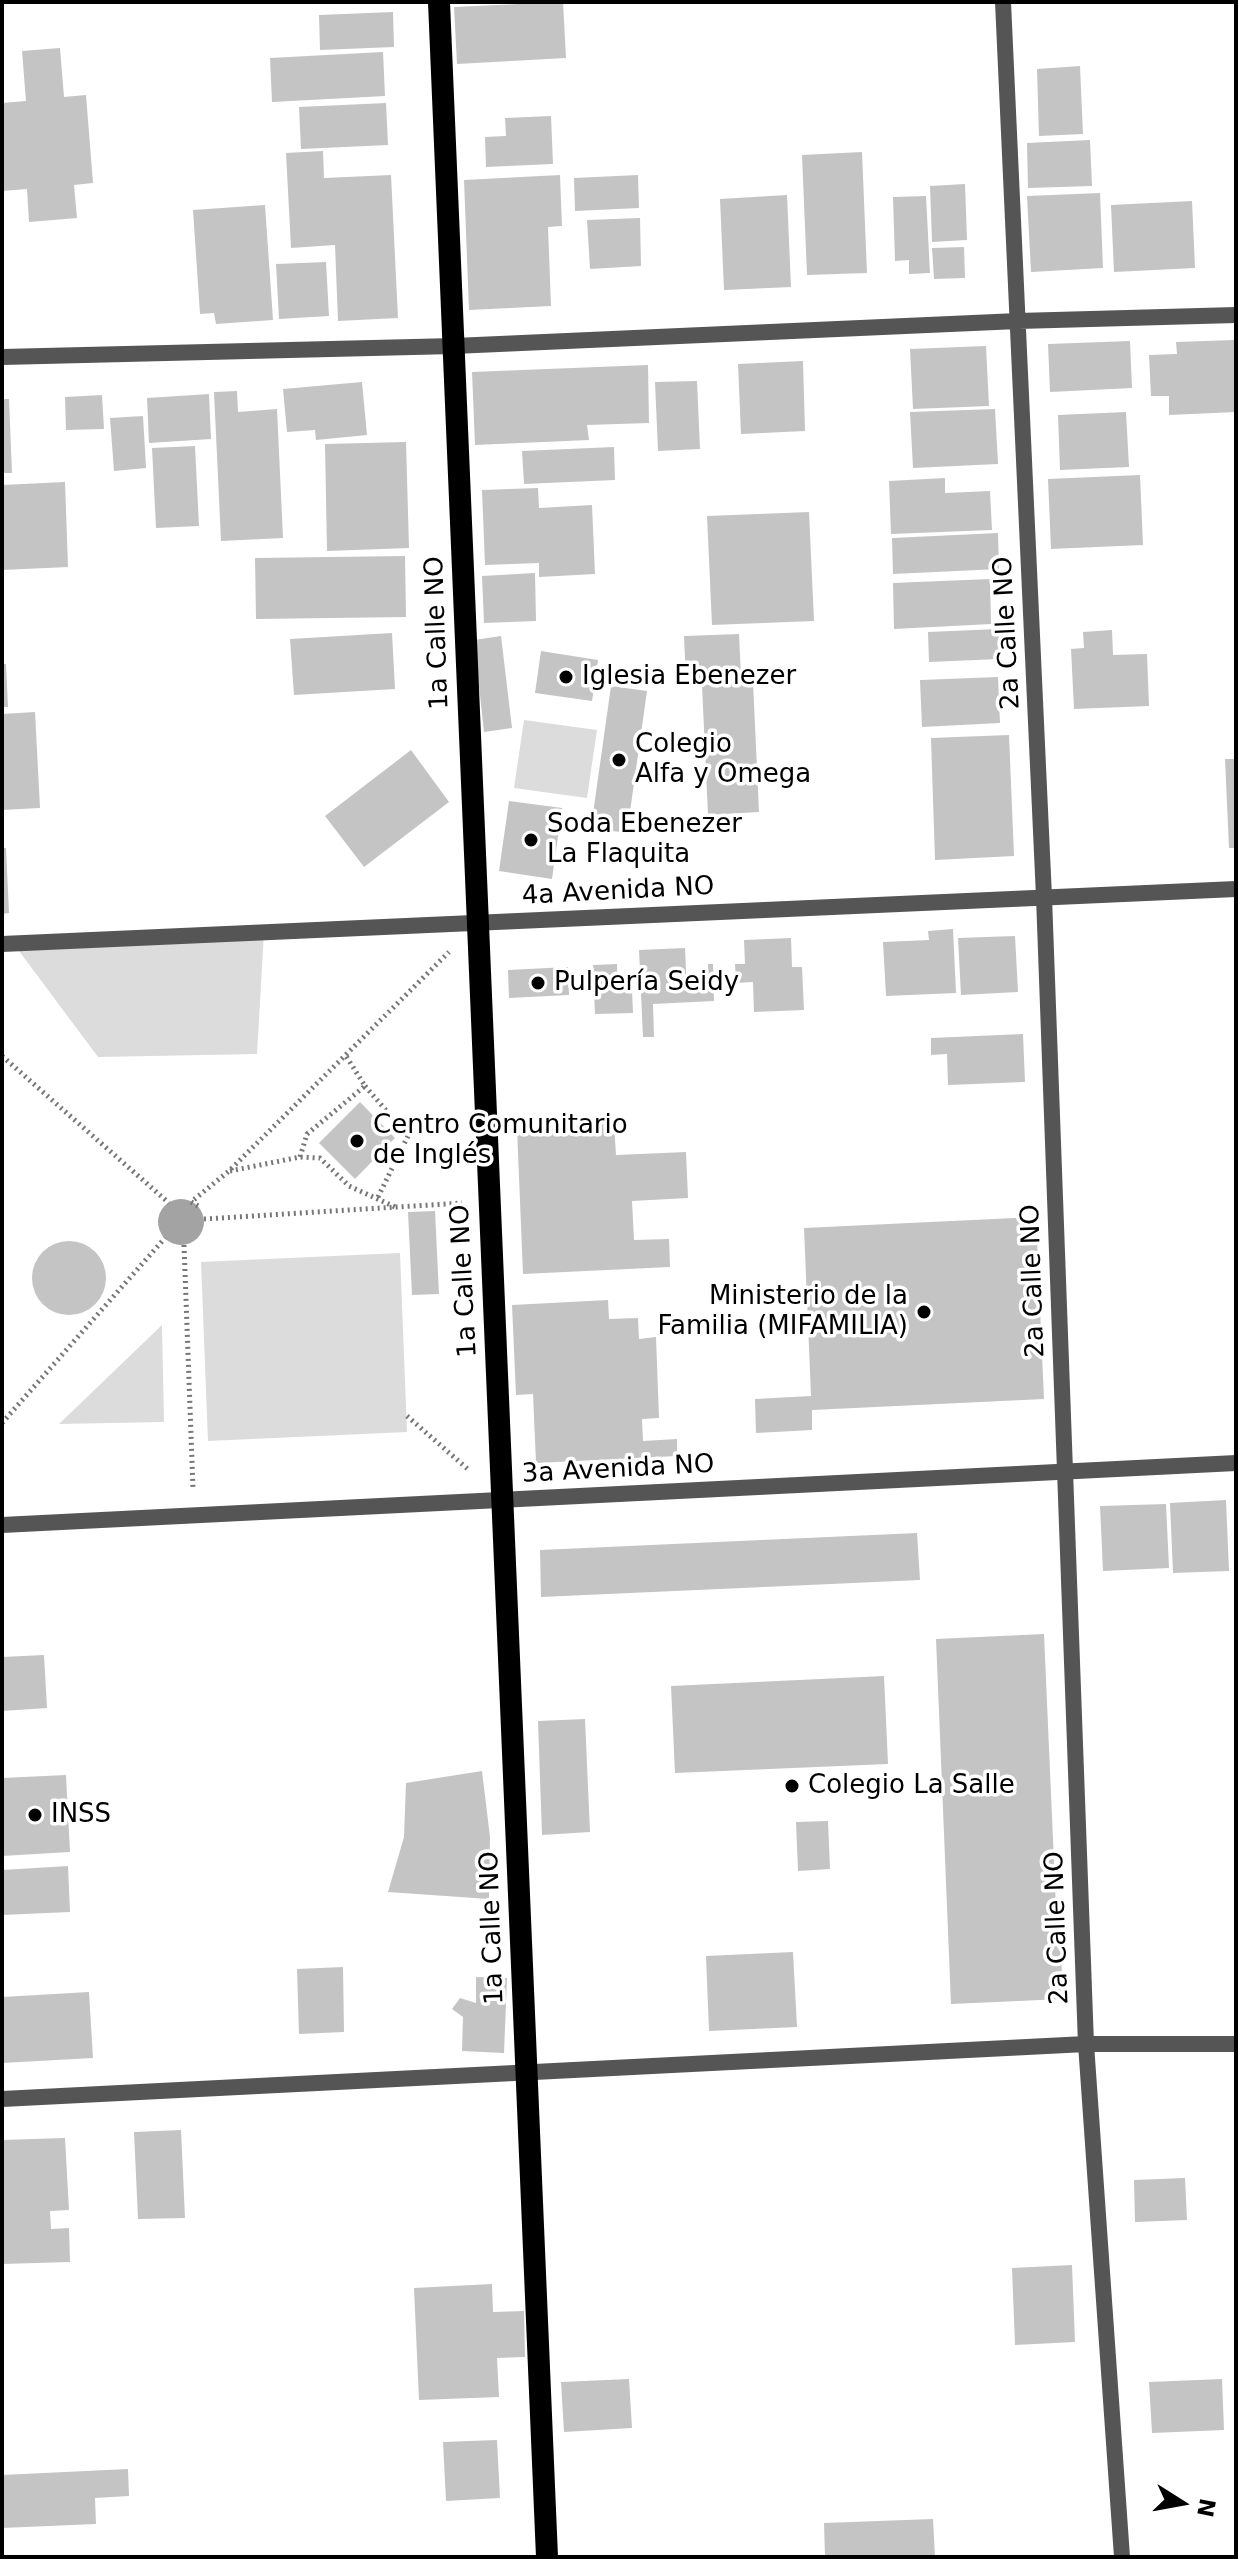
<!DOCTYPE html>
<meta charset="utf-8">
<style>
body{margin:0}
#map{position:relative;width:1238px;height:2559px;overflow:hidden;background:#fff;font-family:"DejaVu Sans",sans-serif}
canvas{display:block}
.frame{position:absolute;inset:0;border:4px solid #000;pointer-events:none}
.north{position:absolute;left:1142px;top:2463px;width:80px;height:80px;-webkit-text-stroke:6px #fff;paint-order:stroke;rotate:101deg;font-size:22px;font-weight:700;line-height:32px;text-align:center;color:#000}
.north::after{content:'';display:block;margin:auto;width:28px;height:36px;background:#000;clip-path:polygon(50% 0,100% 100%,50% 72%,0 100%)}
</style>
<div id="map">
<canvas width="1238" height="2559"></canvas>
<div class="frame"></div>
<div class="north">N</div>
</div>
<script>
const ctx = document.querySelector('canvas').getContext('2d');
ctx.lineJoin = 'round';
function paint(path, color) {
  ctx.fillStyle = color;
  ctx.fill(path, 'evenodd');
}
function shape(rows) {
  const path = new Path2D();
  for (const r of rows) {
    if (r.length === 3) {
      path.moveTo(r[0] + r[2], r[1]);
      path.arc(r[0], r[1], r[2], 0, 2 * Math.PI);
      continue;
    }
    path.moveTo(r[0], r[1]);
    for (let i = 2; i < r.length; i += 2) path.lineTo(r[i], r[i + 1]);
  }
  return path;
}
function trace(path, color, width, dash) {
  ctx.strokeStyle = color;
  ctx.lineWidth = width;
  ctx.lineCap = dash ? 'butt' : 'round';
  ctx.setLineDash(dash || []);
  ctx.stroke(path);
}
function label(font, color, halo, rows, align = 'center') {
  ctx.font = font + ' "DejaVu Sans",sans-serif';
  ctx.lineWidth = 7;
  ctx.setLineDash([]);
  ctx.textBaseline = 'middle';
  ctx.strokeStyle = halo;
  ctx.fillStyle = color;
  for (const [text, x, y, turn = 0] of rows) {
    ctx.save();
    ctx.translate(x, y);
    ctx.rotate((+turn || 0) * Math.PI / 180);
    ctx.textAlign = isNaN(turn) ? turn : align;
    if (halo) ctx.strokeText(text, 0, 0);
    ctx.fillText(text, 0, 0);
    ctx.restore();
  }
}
paint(shape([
 [524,720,597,730,587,798,514,788],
 [264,932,257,1054,98,1057,13,943],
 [400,1253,407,1432,208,1441,201,1262],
 [162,1325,164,1422,59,1424]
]), '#dcdcdc');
paint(shape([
 [181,1222,23]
]), '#a3a3a3');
paint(shape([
 [563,2,566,58,457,64,454,7],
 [393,12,394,47,320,50,319,15],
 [60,48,64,97,86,95,93,183,74,185,77,218,29,222,27,189,2,191,2,103,26,101,22,51],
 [383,52,385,96,272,102,270,58],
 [1080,66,1083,134,1039,136,1037,69],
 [386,103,388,145,301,149,299,107],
 [551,116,553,164,486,167,485,137,506,136,505,118],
 [1090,140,1092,186,1028,188,1027,143],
 [323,151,324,178,391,175,398,318,338,321,335,245,291,248,286,153],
 [862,152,867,273,807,275,802,155],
 [560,175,562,226,548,227,551,306,469,310,464,180],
 [638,175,639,208,575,211,574,178],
 [965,184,967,240,932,242,930,186],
 [1100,193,1103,268,1031,272,1027,196],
 [787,195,791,287,724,290,720,199],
 [926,196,930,273,909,274,909,260,895,261,893,197],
 [1192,201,1195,268,1114,272,1111,205],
 [265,205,273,320,216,324,214,313,200,314,193,210],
 [640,218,641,266,590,269,587,220],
 [964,247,965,278,934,279,932,248],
 [326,262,329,316,279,319,276,264],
 [1234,340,1236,412,1169,415,1169,396,1151,396,1149,355,1177,354,1176,342],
 [1130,341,1132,388,1050,392,1048,344],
 [986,346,989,406,913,409,910,349],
 [803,361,805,431,741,434,738,364],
 [648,365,649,423,587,425,589,440,475,445,472,372],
 [697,381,700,449,658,451,655,382],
 [362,382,367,435,316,440,315,430,287,432,283,389],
 [237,391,238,412,277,409,283,538,221,541,214,392],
 [209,394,211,439,149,443,147,398],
 [102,395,104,429,66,430,65,397],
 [2,399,9,399,12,473,2,473],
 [995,409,998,464,913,468,910,412],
 [1126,412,1129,467,1060,470,1058,415],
 [143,416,146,468,114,471,110,418],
 [406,442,409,548,327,551,325,444],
 [195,446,199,526,156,528,152,448],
 [614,447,615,480,524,484,522,451],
 [1140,475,1143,545,1051,549,1048,479],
 [945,478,945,493,990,491,992,530,891,534,889,481],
 [65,482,68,567,2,570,2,485],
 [538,488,539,508,592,505,595,574,539,577,539,563,485,565,482,490],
 [809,512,814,621,712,625,707,516],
 [998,533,999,569,893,574,892,538],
 [405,556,406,617,256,619,255,558],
 [535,573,536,621,484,623,482,576],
 [990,579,991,624,894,629,893,583],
 [998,629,1000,659,929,662,928,632],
 [1112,630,1113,655,1147,654,1149,706,1074,709,1071,649,1084,648,1083,632],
 [392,633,395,689,294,695,290,639],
 [739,634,741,677,686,680,684,636],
 [501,636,512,728,484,732,474,640],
 [541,651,598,660,592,701,535,693],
 [2,664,6,664,8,707,2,707],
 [998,677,1000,723,922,727,920,680],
 [753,682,759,812,708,815,702,685],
 [611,686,647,691,627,833,591,828],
 [35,712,40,808,2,810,2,714],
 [1009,735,1014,856,935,860,931,738],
 [411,750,449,802,364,867,325,816],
 [1225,759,1236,759,1236,848,1229,848],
 [509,801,562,808,552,879,499,871],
 [2,848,6,848,9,913,2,914],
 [953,929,956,993,886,996,883,942,929,940,928,931],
 [1015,936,1018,992,961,995,958,938],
 [791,938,792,967,802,967,804,1010,754,1012,753,982,736,983,735,964,745,964,744,940],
 [685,948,687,992,709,991,708,964,713,964,714,1001,653,1004,654,1037,643,1037,639,950],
 [617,964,618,991,632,990,633,1013,595,1014,593,965],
 [568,967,569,995,509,998,508,970],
 [1023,1034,1025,1082,948,1085,947,1054,931,1055,931,1038],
 [360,1102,395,1138,355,1179,319,1143],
 [614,1124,616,1155,686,1152,688,1198,632,1201,634,1240,669,1239,670,1267,523,1274,517,1128],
 [435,1211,439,1294,412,1295,408,1212],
 [1036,1217,1044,1399,812,1410,812,1430,756,1433,755,1399,811,1396,804,1228],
 [69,1278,37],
 [608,1300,609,1319,638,1318,639,1339,656,1337,659,1418,642,1419,643,1441,677,1439,677,1456,536,1463,533,1394,516,1395,512,1305],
 [1226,1500,1229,1571,1173,1573,1170,1503],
 [1166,1504,1169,1568,1103,1571,1100,1506],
 [917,1533,920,1580,541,1597,540,1550],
 [1044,1634,1056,1908,1059,1907,1063,1999,951,2004,936,1639],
 [44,1655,47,1708,2,1711,2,1657],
 [884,1676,888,1764,675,1773,671,1686],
 [585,1719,590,1832,542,1835,538,1721],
 [482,1771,490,1837,489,1899,388,1892,404,1837,406,1783],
 [66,1775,70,1852,2,1856,2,1778],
 [828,1821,830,1869,798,1871,796,1822],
 [68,1866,70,1912,2,1915,2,1870],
 [793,1952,797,2027,709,2031,706,1956],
 [343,1967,344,2032,299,2034,297,1969],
 [476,1977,507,1978,504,2053,462,2051,463,2017,452,2009,460,1998,476,2003],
 [89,1992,93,2058,2,2063,2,1997],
 [181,2130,185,2218,138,2219,134,2132],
 [65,2138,69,2210,50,2211,51,2229,69,2228,70,2262,2,2264,2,2140],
 [1185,2178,1187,2220,1135,2222,1134,2180],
 [1072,2265,1075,2342,1015,2345,1012,2268],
 [492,2284,493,2312,524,2311,525,2357,497,2358,499,2397,419,2400,414,2288],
 [629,2379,632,2428,564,2432,561,2382],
 [1222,2379,1224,2430,1152,2433,1149,2382],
 [497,2440,500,2498,446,2501,443,2442],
 [128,2469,129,2496,95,2498,96,2524,2,2528,2,2475],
 [933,2519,935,2557,825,2557,824,2523]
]), '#c4c4c4');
trace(shape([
 [2,1056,169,1203],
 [365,1086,408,1136,377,1199],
 [300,1157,307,1134,365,1086,346,1056],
 [230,1171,300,1157,320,1158,349,1186,395,1207],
 [198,1206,191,1202,229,1171,449,952],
 [204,1219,462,1203],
 [184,1245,193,1488],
 [407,1416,470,1471],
 [2,1423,165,1238]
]), '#777', 5, [2, 4]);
trace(shape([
 [1003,2,1044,897,1086,2044,1122,2557],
 [2,357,454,346,1018,321,1236,315],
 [2,944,1236,889],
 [2,1525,1236,1463],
 [2,2099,1086,2044,1236,2044]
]), '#555', 16);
trace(shape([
 [439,2,547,2557]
]), '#000', 22);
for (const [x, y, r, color] of [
 [566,677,8,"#000"],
 [619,760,8,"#000"],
 [531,840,8,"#000"],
 [538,983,8,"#000"],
 [357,1141,8,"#000"],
 [924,1312,8,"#000"],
 [792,1786,8,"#000"],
 [35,1815,8,"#000"]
]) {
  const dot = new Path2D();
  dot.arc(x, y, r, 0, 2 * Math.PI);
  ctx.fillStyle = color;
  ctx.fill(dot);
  trace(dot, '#fff', 3);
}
label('26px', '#000', '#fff', [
 ["1a Calle NO",438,633,-92],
 ["2a Calle NO",1008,633,-93],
 ["4a Avenida NO",618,892,-3],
 ["1a Calle NO",465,1281,-93],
 ["2a Calle NO",1034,1281,-92],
 ["3a Avenida NO",618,1470,-3],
 ["1a Calle NO",493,1928,-92],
 ["2a Calle NO",1058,1928,-92]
]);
label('26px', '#000', '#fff', [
 ["Iglesia Ebenezer",582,677],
 ["Colegio",635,745],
 ["Alfa y Omega",635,775],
 ["Soda Ebenezer",547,825],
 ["La Flaquita",547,855],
 ["Pulpería Seidy",554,983],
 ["Centro Comunitario",373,1126],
 ["de Inglés",373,1156],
 ["Ministerio de la",908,1297,"right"],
 ["Familia (MIFAMILIA)",908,1327,"right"],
 ["Colegio La Salle",808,1786],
 ["INSS",51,1815]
], 'left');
</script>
